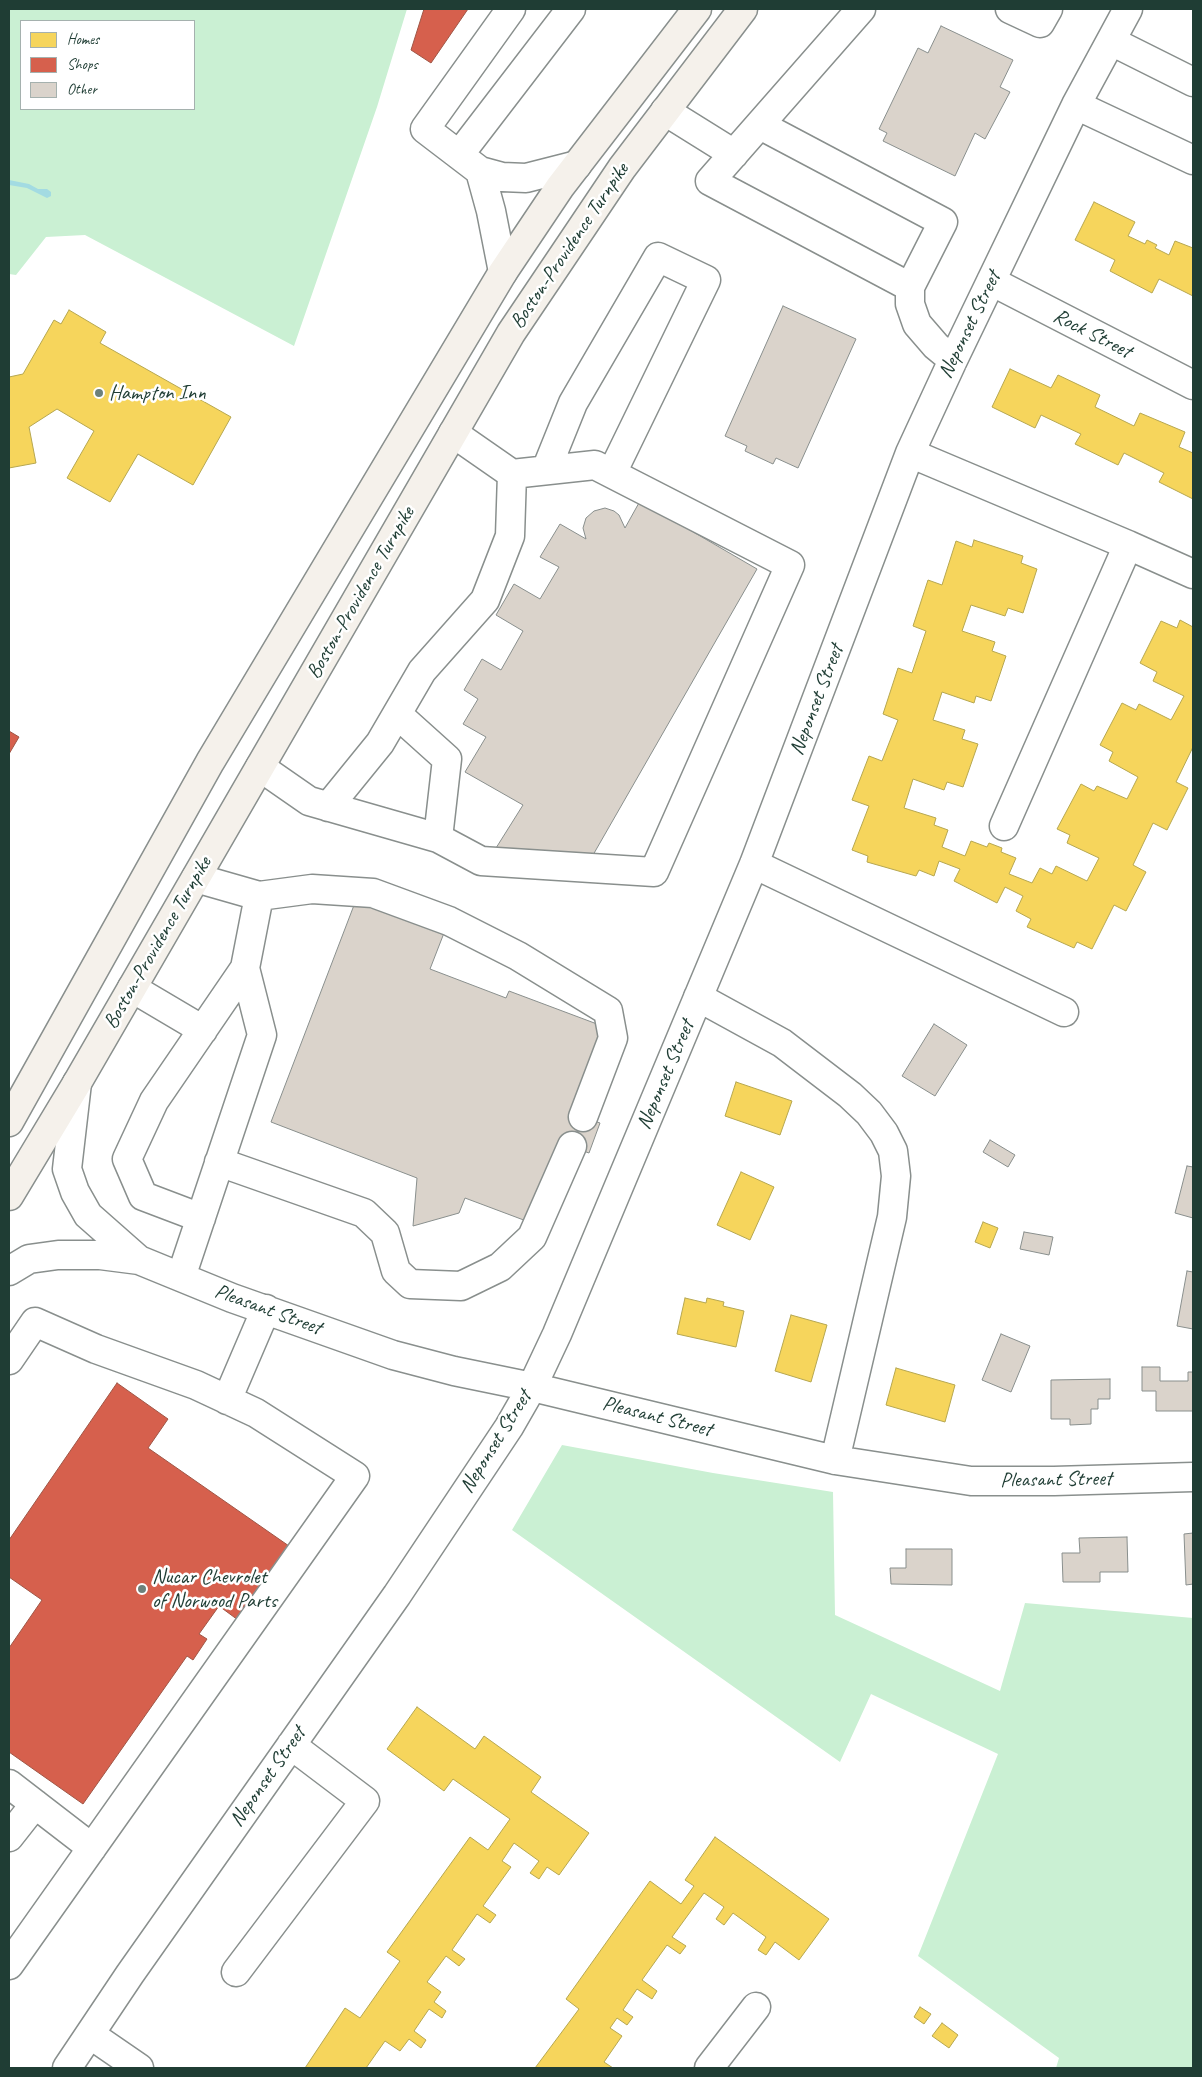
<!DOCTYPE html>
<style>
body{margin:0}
#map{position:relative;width:1202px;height:2077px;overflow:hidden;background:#fff;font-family:Caveat,sans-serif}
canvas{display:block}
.frame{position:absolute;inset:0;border:10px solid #1f3d34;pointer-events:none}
.legend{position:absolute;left:20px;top:20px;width:175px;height:90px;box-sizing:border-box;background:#fff;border:1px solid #a5b1ae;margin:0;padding:6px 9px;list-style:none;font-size:15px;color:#1f3d34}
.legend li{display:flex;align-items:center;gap:10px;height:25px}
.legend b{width:25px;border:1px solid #a5b1ae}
</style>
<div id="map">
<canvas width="1202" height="2077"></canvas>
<div class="frame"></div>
<ul class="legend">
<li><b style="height:14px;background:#f6d55c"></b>Homes</li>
<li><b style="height:14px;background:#d6604d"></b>Shops</li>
<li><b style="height:14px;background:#dad3cb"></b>Other</li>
</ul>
</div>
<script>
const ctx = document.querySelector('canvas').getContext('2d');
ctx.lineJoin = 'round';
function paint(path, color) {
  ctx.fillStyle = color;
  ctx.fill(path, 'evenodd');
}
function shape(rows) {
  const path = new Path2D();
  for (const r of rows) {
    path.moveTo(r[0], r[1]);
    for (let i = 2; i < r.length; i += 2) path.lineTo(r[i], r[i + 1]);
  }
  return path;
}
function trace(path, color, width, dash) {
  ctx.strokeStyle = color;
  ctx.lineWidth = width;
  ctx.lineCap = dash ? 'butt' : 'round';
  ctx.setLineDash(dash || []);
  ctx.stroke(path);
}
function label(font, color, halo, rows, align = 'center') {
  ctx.font = font + ' Caveat,sans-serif';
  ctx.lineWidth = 5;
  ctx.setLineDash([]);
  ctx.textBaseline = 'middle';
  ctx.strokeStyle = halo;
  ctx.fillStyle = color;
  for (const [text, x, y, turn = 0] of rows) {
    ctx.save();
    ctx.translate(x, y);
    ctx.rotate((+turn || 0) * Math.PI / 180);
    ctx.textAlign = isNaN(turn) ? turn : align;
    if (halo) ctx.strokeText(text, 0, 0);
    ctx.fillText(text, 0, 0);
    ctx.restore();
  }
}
paint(shape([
 [9,9,407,9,377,107,294,346,85,235,46,237,16,275,9,274],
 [21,21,194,21,194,109,21,109],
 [562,1445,713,1473,833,1492,835,1615,1000,1691,1025,1603,1193,1618,1193,2068,1056,2068,1059,2058,918,1956,998,1754,871,1694,840,1762,512,1530]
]), '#caf0d3');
paint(shape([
 [9,180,29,184,38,189,47,189,51,192,51,196,47,198,27,188,9,185]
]), '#a3dbe2');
const homes = shape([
 [1094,202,1135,222,1128,236,1145,244,1147,240,1157,245,1155,248,1169,255,1175,241,1193,248,1193,296,1159,279,1152,293,1110,271,1115,260,1075,240,1094,202],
 [69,310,106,332,100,343,231,417,193,485,138,454,110,502,67,478,94,431,57,409,29,427,36,463,9,468,9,377,23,374,54,320,61,324,69,310],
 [1010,369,1051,388,1058,375,1100,395,1095,407,1134,426,1140,413,1185,432,1179,447,1193,453,1193,499,1159,482,1164,473,1124,453,1118,465,1075,444,1081,434,1041,415,1035,428,992,407,1010,369],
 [974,540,1023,556,1021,563,1037,569,1023,613,1008,608,1005,616,971,605,962,631,995,642,992,651,1006,656,991,701,976,696,974,703,942,692,933,720,965,730,962,739,978,744,963,787,947,782,944,790,913,779,904,808,936,818,934,825,948,830,942,847,965,856,971,841,987,847,989,843,1002,848,1001,852,1016,858,1009,874,1032,883,1040,868,1052,874,1056,866,1087,881,1099,858,1067,843,1070,835,1057,829,1081,784,1094,791,1097,786,1127,799,1138,777,1109,761,1113,752,1100,745,1122,703,1136,710,1139,704,1171,720,1184,696,1153,681,1157,672,1140,663,1161,621,1177,628,1180,620,1193,627,1193,747,1176,782,1188,788,1167,830,1153,823,1133,865,1146,872,1126,911,1114,905,1092,949,1077,942,1074,948,1027,927,1031,919,1016,911,1023,896,1005,887,997,903,954,881,960,869,939,861,934,876,919,870,916,876,867,862,868,856,852,850,869,806,852,800,869,756,882,761,898,720,883,714,898,668,912,673,926,631,913,626,928,580,942,585,956,541,972,547,974,540],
 [736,1082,792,1101,780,1135,725,1116,736,1082],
 [741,1172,774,1187,750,1240,717,1225,741,1172],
 [983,1222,998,1228,990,1248,975,1242,983,1222],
 [685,1298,706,1303,707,1298,724,1302,723,1306,744,1311,736,1347,677,1334,685,1298],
 [791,1315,827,1325,811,1382,775,1371,791,1315],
 [896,1368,955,1385,945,1422,886,1405,896,1368],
 [417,1707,475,1749,484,1736,541,1777,531,1792,589,1833,559,1875,547,1867,539,1879,530,1873,539,1861,514,1843,502,1861,511,1867,483,1906,496,1915,490,1923,477,1914,452,1950,465,1959,459,1966,446,1956,427,1982,441,1992,434,2002,446,2011,442,2018,429,2009,414,2031,426,2040,421,2048,409,2039,400,2051,385,2041,366,2068,305,2068,345,2008,360,2018,400,1961,387,1952,470,1837,488,1850,510,1819,453,1779,444,1791,387,1749,417,1707],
 [715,1837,829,1919,799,1960,775,1942,766,1955,758,1950,766,1937,733,1913,724,1925,716,1919,724,1907,704,1893,672,1937,686,1946,680,1954,667,1945,642,1980,657,1991,652,1999,637,1989,623,2010,633,2017,627,2025,617,2018,610,2028,622,2036,604,2062,613,2068,535,2068,579,2009,566,1999,650,1881,681,1904,694,1886,685,1880,715,1837],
 [920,2007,931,2014,924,2024,914,2017,920,2007],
 [942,2023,958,2035,949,2048,932,2036,942,2023]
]);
paint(homes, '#f6d55c');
trace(homes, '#b6a750', 1);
const shops = shape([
 [424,9,468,9,431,63,411,50,424,9],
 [9,731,19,737,9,754,9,731],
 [117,1383,168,1419,148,1448,289,1546,238,1620,219,1606,199,1634,207,1639,193,1660,187,1656,83,1804,9,1752,9,1648,42,1600,9,1577,9,1540,117,1383]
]);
paint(shops, '#d6604d');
trace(shops, '#9f5646', 1);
const building = shape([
 [941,26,1013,60,1000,87,1010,92,985,139,975,133,955,176,883,141,887,133,879,129,918,48,928,53,941,26],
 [783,306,856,339,798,468,776,458,773,464,745,451,747,446,725,436,783,306],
 [640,501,757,569,589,862,496,848,523,805,465,772,486,737,463,724,478,699,464,690,482,659,501,670,523,631,496,615,514,584,540,599,559,567,540,557,560,524,586,539,583,528,586,518,594,511,605,508,614,511,619,515,625,528,640,501],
 [356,900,444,933,430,969,506,998,509,991,605,1027,573,1113,600,1123,589,1153,561,1143,529,1222,465,1198,459,1213,413,1226,417,1178,271,1122,356,900],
 [934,1024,967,1045,935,1096,902,1076,934,1024],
 [990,1140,1015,1155,1008,1167,983,1152,990,1140],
 [1187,1166,1193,1167,1193,1218,1175,1213,1187,1166],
 [1024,1232,1053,1237,1049,1255,1020,1249,1024,1232],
 [1187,1271,1193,1272,1193,1329,1177,1326,1187,1271],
 [1001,1334,1030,1346,1011,1392,982,1380,1001,1334],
 [1142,1367,1160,1367,1160,1381,1188,1381,1188,1372,1193,1372,1193,1411,1156,1411,1156,1391,1142,1391,1142,1367],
 [1110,1379,1110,1399,1098,1399,1098,1409,1091,1409,1091,1424,1070,1425,1070,1419,1051,1419,1051,1380,1110,1379],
 [1193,1533,1193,1584,1186,1585,1184,1534,1193,1533],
 [1127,1537,1128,1572,1100,1572,1100,1582,1063,1582,1062,1553,1080,1553,1079,1538,1127,1537],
 [906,1549,952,1549,952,1585,891,1584,890,1568,906,1568,906,1549]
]);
paint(building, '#dad3cb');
trace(building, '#898f8d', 1);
const minor = shape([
 [511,9,425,129,480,171,502,177,526,178,577,165],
 [861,9,710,181,910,287],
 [1010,9,1040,23,1048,9],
 [1111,41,1193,82],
 [1076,105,1193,160],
 [665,111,734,154],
 [760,125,943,222,910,287,910,304,917,324,936,346,953,360],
 [459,155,571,9],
 [480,171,491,211,503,272],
 [991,281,1193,385],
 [910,453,1128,545],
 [546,470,573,403,658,257,706,280,612,473],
 [397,714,447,759,438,838],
 [260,767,309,801,438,838,481,861,654,872,790,565,595,465,512,474,453,433],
 [328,807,380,743,422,671,485,600,510,536,512,474],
 [1004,826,1128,545,1193,574],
 [754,864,1064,1012],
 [259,896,312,889,373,893,449,921,518,956,608,1011,613,1038,583,1117],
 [132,988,203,1030],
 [698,997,782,1043,850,1095,869,1113,884,1133,893,1151,896,1176,892,1217,835,1460],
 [77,1083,67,1169,75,1192,88,1215,139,1260],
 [219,1162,364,1213,385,1233,396,1271,410,1284,461,1286,500,1267,532,1237,572,1146],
 [201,1218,143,1196,127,1159,154,1101,245,968],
 [9,1271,29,1259,58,1255,100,1255,139,1260,232,1298,393,1355,454,1371,532,1387,835,1460,971,1481,1054,1481,1193,1477],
 [181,1277,262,1035,245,968,259,896,196,878],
 [9,1360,35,1322,96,1349,196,1385,256,1413,355,1476,9,1965],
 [227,1400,266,1309],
 [9,1784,92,1848],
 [9,1837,35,1804],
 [236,1972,365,1801,291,1745],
 [91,2035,139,2068],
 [67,2068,130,1974,397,1595,509,1427,532,1387,557,1334,754,864,910,453,953,360,1076,105,1128,9],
 [709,2068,756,2007]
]);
const major = shape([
 [9,1122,210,762,503,272,560,187,697,9],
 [9,1196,77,1083,511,333,622,168,743,9]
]);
trace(minor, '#898f8d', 31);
trace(major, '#898f8d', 31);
trace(minor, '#fff', 28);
trace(major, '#f5f1eb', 28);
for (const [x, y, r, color] of [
 [99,393,5,"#6d817b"],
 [142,1589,5,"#6d817b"]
]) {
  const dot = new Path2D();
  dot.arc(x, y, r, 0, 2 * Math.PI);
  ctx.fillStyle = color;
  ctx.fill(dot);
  trace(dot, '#fff', 2);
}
label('21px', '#1f3d34', '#fff', [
 ["Boston-Providence Turnpike",570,246,-56],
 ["Neponset Street",970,325,-64],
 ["Rock Street",1092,334,27],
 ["Boston-Providence Turnpike",361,593,-60],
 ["Neponset Street",817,700,-69],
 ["Boston-Providence Turnpike",158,943,-60],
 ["Neponset Street",666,1075,-67],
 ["Pleasant Street",268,1310,20],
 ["Pleasant Street",657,1417,14],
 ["Neponset Street",496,1442,-58],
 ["Pleasant Street",1056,1480,-1],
 ["Neponset Street",268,1777,-55]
]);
label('21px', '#1f3d34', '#fff', [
 ["Hampton Inn",109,393],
 ["Nucar Chevrolet",152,1577],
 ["of Norwood Parts",152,1601]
], 'left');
</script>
